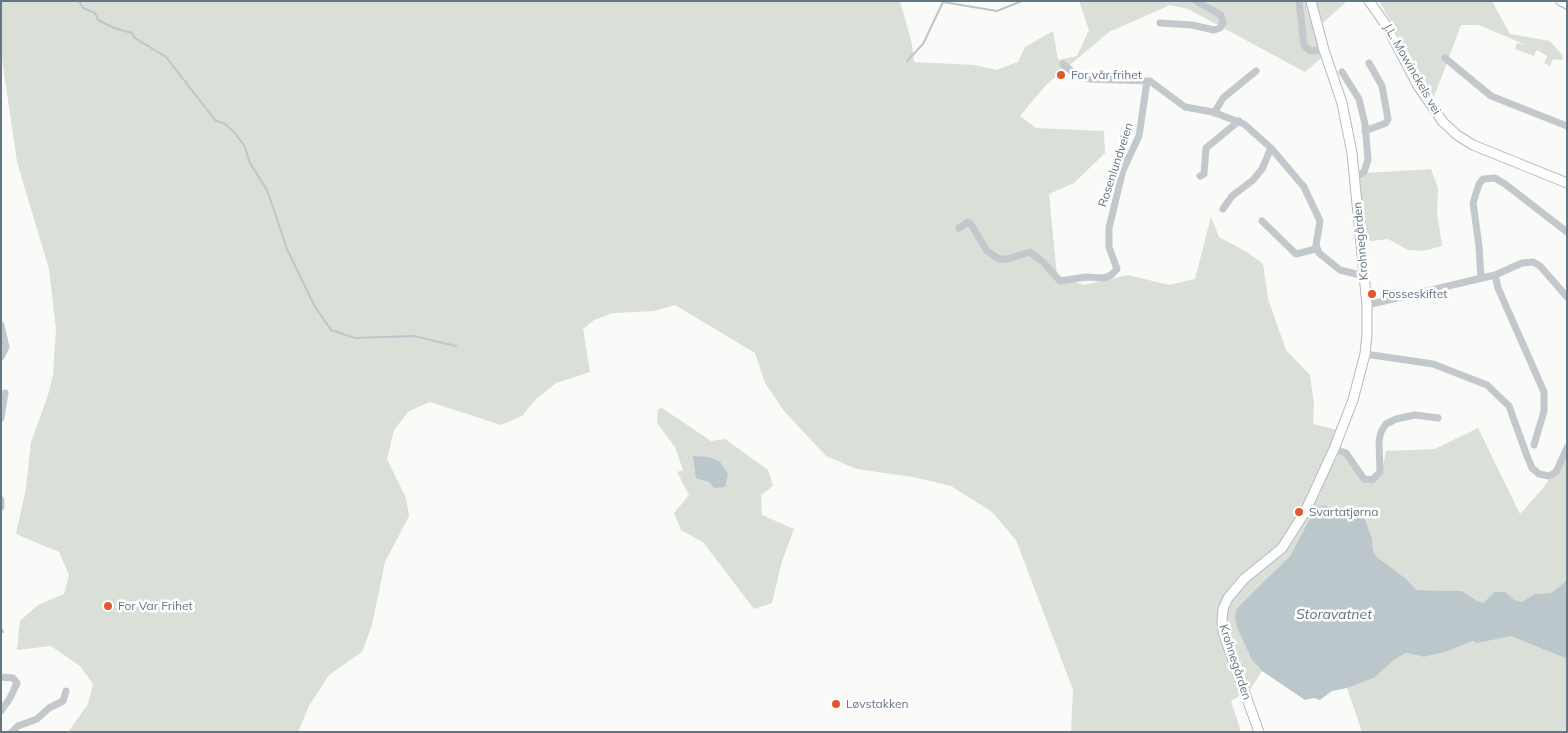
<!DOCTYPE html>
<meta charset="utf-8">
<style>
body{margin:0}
#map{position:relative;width:1568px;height:733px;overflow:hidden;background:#fafaf8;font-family:Mulish,sans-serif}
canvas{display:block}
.frame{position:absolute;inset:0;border:2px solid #657683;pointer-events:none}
</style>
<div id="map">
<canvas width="1568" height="733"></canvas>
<div class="frame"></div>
</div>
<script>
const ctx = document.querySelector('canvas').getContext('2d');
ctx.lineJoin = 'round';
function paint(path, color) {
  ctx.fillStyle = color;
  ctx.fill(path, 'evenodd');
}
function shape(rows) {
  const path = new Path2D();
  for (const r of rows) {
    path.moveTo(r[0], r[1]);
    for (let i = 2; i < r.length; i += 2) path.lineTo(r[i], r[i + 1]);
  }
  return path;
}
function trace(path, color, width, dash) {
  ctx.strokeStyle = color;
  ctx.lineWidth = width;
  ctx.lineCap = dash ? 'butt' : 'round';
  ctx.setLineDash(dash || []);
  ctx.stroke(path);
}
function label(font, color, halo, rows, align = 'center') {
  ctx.font = font + ' Mulish,sans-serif';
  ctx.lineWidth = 5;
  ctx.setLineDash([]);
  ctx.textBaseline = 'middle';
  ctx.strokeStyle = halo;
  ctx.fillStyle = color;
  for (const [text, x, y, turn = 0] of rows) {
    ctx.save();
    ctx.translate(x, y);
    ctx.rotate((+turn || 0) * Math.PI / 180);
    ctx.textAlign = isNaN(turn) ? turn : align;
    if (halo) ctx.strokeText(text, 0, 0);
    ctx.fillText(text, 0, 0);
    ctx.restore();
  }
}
paint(shape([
 [1,1,900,1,912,44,914,62,974,65,996,70,1018,62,1025,47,1053,31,1058,60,1077,56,1089,30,1079,1,1347,1,1323,23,1326,54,1305,72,1188,9,1170,5,1109,32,1046,85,1020,116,1036,128,1104,131,1105,153,1074,183,1049,194,1057,276,1084,285,1128,275,1169,285,1195,279,1211,217,1219,237,1247,252,1263,264,1268,299,1286,350,1310,375,1314,405,1313,424,1338,430,1342,451,1368,484,1382,472,1386,451,1435,449,1478,428,1520,514,1544,487,1567,449,1567,580,1551,593,1534,594,1522,602,1494,592,1483,603,1477,602,1462,591,1417,590,1405,578,1377,557,1373,551,1372,538,1364,517,1358,513,1322,505,1290,556,1237,608,1252,660,1262,671,1250,690,1231,701,1241,732,1071,732,1073,690,1016,540,992,512,951,486,913,477,857,469,826,456,784,411,765,383,755,353,675,305,654,311,613,313,594,320,583,329,590,372,556,383,535,400,522,416,501,425,430,402,409,411,394,430,387,459,406,498,409,516,385,562,372,625,362,652,329,675,309,706,298,732,68,732,88,704,93,684,80,666,51,646,17,650,20,621,38,605,64,594,69,575,59,552,16,534,26,488,31,442,48,395,53,375,56,329,49,269,17,162,1,52],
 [1379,1,1492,1,1510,34,1550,41,1563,56,1562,60,1553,59,1550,66,1544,63,1547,56,1537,50,1534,56,1515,49,1517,43,1526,45,1479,25,1461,25,1434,97],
 [1431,169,1438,188,1437,213,1442,246,1423,251,1408,250,1388,239,1372,241,1357,237,1351,174],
 [662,408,711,441,725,439,768,470,773,486,761,495,762,515,794,529,782,561,772,603,754,609,703,542,681,530,674,513,689,495,677,472,683,470,675,447,657,423,658,409],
 [1511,636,1567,659,1567,732,1362,732,1347,688,1374,678,1394,660,1406,653,1424,657,1445,652,1473,641]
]), '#dadfd7');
paint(shape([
 [693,456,709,457,720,462,728,474,725,487,714,488,709,482,696,478],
 [1322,505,1358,513,1364,517,1372,538,1373,551,1377,557,1405,578,1417,590,1462,591,1477,601,1483,603,1494,592,1505,592,1513,599,1522,602,1534,594,1551,593,1567,580,1567,659,1511,636,1477,643,1473,641,1445,652,1424,657,1406,653,1394,660,1374,678,1347,688,1332,691,1320,700,1314,698,1305,700,1262,671,1252,660,1237,627,1235,617,1237,608,1290,556,1310,519]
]), '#bbc7cb');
trace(shape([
 [79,1,83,8,95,13,98,20,114,28,132,33,135,38,166,57,215,120,225,124,234,132,244,145,250,163,267,190,287,249,314,305,331,330,355,338,414,336,456,346],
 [907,61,923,44,943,2,997,11,1022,1],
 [1,628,3,632]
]), '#bbc7cb', 2);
const secondary = shape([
 [1369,1,1386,25,1418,86,1443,122,1457,135,1473,145,1567,183],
 [1561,1,1567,4],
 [1259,732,1224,635,1222,623,1223,609,1228,598,1244,579,1282,548,1305,512,1334,449,1353,400,1365,354,1367,334,1367,305,1352,153,1342,103,1324,50,1311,1]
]);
trace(secondary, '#b3babf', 11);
trace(shape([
 [1299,1,1304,45,1310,51,1324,50],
 [1160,23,1192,25,1214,30,1220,28,1223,23,1221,15,1196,1],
 [1445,58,1491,96,1567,126],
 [1063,64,1075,74,1089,79,1150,81,1185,107,1213,112,1244,124,1271,148,1304,187,1320,221,1316,245,1319,253,1340,270,1364,276],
 [1342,72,1359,99,1365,124,1368,160,1364,172,1355,177],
 [1214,113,1223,98,1256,71],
 [1365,131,1386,123,1388,119,1382,86,1369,63],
 [1200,176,1204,174,1206,148,1239,121],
 [1223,209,1232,196,1253,180,1262,169,1271,148],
 [1262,221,1296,254,1316,249],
 [959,228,968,222,971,224,987,251,999,259,1007,259,1030,252,1043,262,1060,281,1086,277,1104,278,1111,275,1117,269,1109,247,1109,228,1123,170,1139,136,1147,81],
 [1495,275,1498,288,1544,392,1544,411,1534,445],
 [1481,278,1479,246,1473,203,1479,184,1483,179,1495,178,1505,184,1567,232],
 [1367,305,1495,275,1522,263,1533,262,1540,266,1567,297],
 [1,325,6,347,1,357],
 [1365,354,1433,364,1487,385,1509,406,1527,456,1532,468,1539,474,1549,476,1556,472,1567,448],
 [1,418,5,393],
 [1334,449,1346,453,1364,479,1372,480,1380,472,1379,441,1381,432,1386,424,1396,419,1415,415,1438,418],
 [1,500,1,507],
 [1,677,13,678,17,683,10,698,1,711],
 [12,732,18,726,37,719,49,708,63,701,66,691]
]), '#c3c8cc', 7);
trace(secondary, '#fff', 9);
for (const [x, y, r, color] of [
 [1061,75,5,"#e4572e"],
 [1372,294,5,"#e4572e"],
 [1299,512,5,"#e4572e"],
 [108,606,5,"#e4572e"],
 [836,704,5,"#e4572e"]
]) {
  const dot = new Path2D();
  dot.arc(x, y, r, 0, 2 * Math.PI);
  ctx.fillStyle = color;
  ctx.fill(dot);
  trace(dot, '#fff', 2);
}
label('12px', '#657683', '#fff', [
 ["J.L. Mowinckels vei",1412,69,60],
 ["Rosenlundveien",1116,165,-72],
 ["Krohnegården",1361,241,-95],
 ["Krohnegården",1235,662,72]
]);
label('12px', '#657683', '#fff', [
 ["For vår frihet",1071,75],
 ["Fosseskiftet",1382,294],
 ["Svartatjørna",1309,512],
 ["For Var Frihet",118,606],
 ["Løvstakken",846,704]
], 'left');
label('italic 14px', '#60757c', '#fff', [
 ["Storavatnet",1334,615]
]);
</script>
